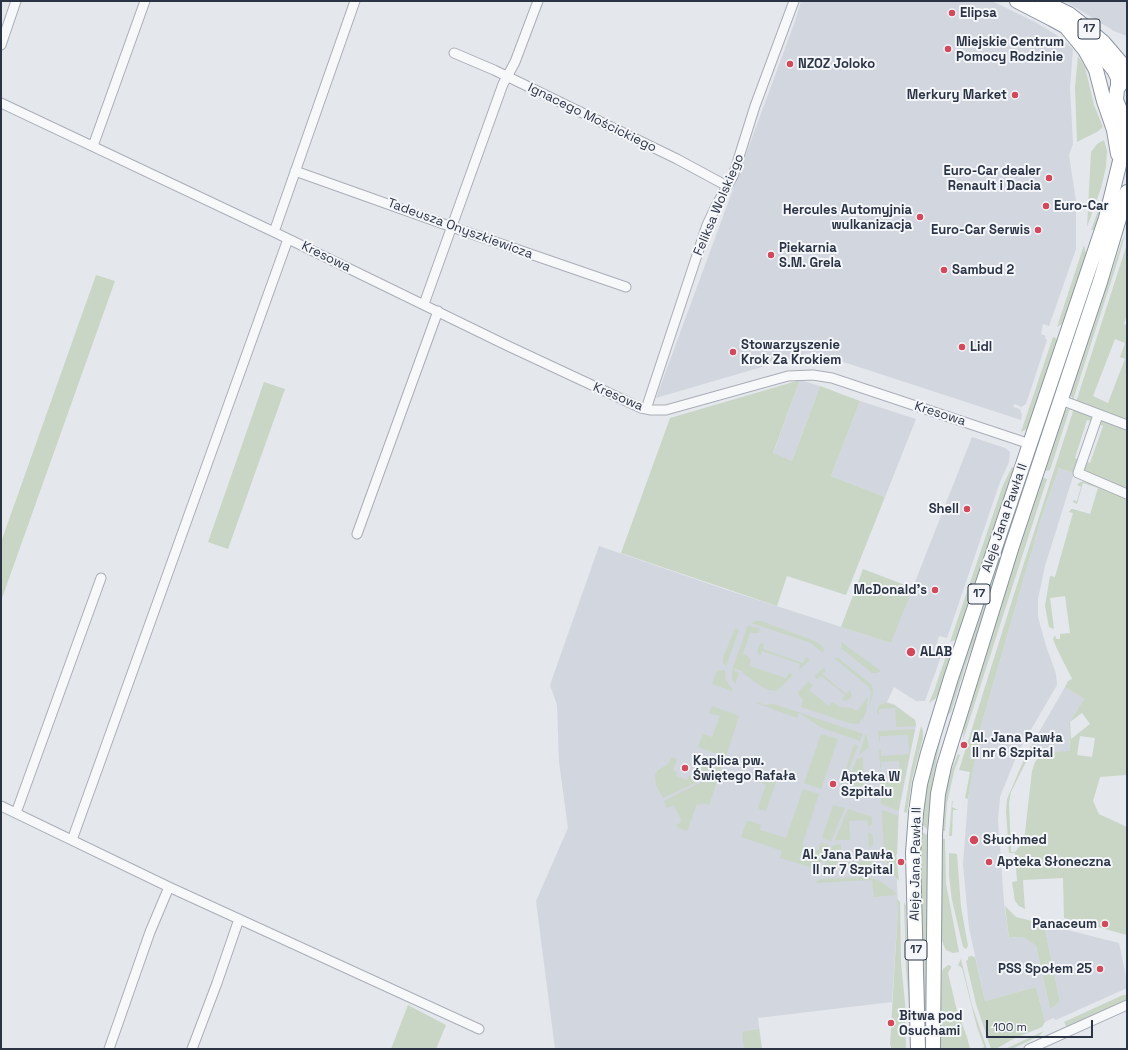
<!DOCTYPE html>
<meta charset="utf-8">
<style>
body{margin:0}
#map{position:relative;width:1128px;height:1050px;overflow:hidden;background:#e4e7ec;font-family:"Space Grotesk",sans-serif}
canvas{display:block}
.frame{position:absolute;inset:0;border:2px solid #2b3445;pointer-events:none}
.scale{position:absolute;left:986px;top:1020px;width:107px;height:18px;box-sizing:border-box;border:2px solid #2b3445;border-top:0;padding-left:5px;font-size:12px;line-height:14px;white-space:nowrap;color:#2b3445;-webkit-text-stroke:3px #f4f6f9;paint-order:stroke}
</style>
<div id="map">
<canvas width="1128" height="1050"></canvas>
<div class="frame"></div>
<div class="scale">100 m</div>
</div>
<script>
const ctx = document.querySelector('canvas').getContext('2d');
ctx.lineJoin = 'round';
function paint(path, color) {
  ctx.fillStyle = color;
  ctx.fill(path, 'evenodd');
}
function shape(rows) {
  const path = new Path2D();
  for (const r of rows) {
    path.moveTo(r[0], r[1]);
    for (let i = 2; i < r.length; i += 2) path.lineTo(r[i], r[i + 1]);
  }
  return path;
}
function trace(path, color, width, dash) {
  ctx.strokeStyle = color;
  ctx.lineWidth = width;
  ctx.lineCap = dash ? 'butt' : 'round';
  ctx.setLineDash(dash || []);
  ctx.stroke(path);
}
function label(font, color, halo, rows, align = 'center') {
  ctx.font = font + ' "Space Grotesk",sans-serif';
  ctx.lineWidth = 4;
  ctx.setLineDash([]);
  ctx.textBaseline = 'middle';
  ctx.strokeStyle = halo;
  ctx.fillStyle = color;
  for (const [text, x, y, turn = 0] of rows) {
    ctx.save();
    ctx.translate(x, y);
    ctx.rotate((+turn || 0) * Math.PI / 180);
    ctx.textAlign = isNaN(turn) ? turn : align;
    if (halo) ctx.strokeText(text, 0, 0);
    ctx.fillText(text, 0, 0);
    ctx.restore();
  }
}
paint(shape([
 [801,1,992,1,1035,22,1055,34,1073,49,1070,88,1073,144,1069,155,1076,201,1076,249,1049,326,1043,324,1041,334,1046,336,1045,338,1047,340,1026,404,1021,407,1015,404,1013,407,1020,409,1022,415,1021,420,813,352,656,398,794,24],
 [1065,1,1127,1,1127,36,1114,31],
 [800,380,820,386,792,461,773,454],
 [860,401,916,419,885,497,831,476],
 [972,437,1005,448,1010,452,1009,462,1000,482,947,638,939,636,936,648,942,649,943,651,925,701,916,701,894,687,887,702,895,705,915,720,916,725,899,811,897,854,896,855,898,908,892,1002,758,1018,762,1049,555,1049,536,901,568,828,559,762,557,705,550,685,599,546,727,590,891,643],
 [1059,468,1074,473,1045,566,1038,599,1038,617,1046,646,1056,674,1057,685,1018,752,1000,797,998,820,1004,903,1009,938,1017,937,1025,938,1036,946,1050,1009,1060,1002,1044,924,1119,943,1127,981,1127,988,1056,1020,1053,1018,1045,1022,1036,987,985,1001,969,928,963,864,968,799,981,726,1042,516],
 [1065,687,1084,699,1069,723,1070,752,1044,753,1031,746]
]), '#d2d6de');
paint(shape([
 [1078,56,1085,67,1094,105,1103,127,1097,132,1077,142,1075,87],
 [1104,140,1107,151,1106,167,1101,188,1087,227,1091,152,1097,144],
 [1112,156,1114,156,1112,176,1095,230,1091,230,1106,189,1111,167],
 [1125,235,1118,260,1073,400,1071,396,1071,392,1122,241],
 [1127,244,1127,314,1124,324,1127,325,1127,775,1100,777,1093,801,1099,814,1127,827,1127,935,1064,918,1063,878,1023,880,1025,909,1019,906,1015,901,1012,882,1017,881,1015,853,1009,853,1006,811,1007,799,1028,750,1031,746,1044,753,1070,751,1069,723,1084,699,1065,687,1068,681,1072,679,1057,649,1053,639,1055,635,1056,639,1060,639,1060,634,1070,633,1065,596,1050,598,1054,629,1049,627,1045,606,1050,576,1055,577,1073,513,1069,512,1071,509,1073,509,1090,514,1098,488,1083,483,1077,504,1073,502,1073,500,1077,501,1081,487,1077,485,1080,482,1086,481,1083,468,1074,473,1059,468,1042,516,981,726,968,799,965,798,970,772,959,770,1015,591],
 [1115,339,1125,343,1120,357,1125,359,1108,403,1093,396],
 [1087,420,1092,421,1079,460,1075,458],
 [1099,424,1103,426,1090,463,1086,461],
 [1082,713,1090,724,1071,739,1070,722],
 [1080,736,1095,738,1092,757,1077,755],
 [1031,752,1040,756,1035,762,1032,771,1024,841,1015,852,1011,852,1009,803,1011,792],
 [1084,245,1086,254,1065,319,1062,324,1057,327],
 [96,275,115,281,1,601,1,542],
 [1093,278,1084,318,1043,430,1042,428],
 [1053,337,1056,338,1057,341,1029,424,1027,429,1021,432],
 [800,380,773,453,792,461,820,386,860,401,831,476,885,497,846,595,787,576,777,606,621,553,670,418],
 [264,382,285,389,228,549,208,542],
 [1070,408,1050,470,1046,471,1041,469,1063,413,1067,409],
 [1012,467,1014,468,958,637,955,640,950,642,1003,485],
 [1027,472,1005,541,997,579,983,621,967,661,951,712,944,719],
 [1039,476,1047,479,963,740,964,723],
 [863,569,913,588,891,643,841,627],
 [757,621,761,621,815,641,822,646,824,649,823,653,811,643,751,623],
 [748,625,760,629,758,633,750,633,743,654,748,656,751,660,749,666,786,678,789,673,793,675,777,691,769,690,761,686,743,673,742,671,735,668,734,671,739,673,735,684,732,678,732,670],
 [735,628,739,630,726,666,723,663,723,658],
 [842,642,848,647,881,671,877,673,872,673,841,648],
 [764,643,763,649,803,663,806,657,810,660,800,669,799,669,800,664,762,651,760,656,758,653,758,648,760,644],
 [948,650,950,654,950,658,938,694,935,699,929,703,934,691],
 [834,658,838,658,872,685,873,693,869,708,871,692,869,687],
 [823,668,826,670,822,674,846,694,850,690,852,696,850,699,845,701,842,699,845,695,821,676,817,679,815,678,815,676],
 [725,670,725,678,729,685,733,689,732,691,712,684,717,671],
 [808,682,813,685,809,690,829,706,832,702,840,707,852,708,857,711,868,697,866,712,863,719,860,721,860,723,855,724,849,723,801,707,803,699,800,697,798,692],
 [757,702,765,705,774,704,863,734,860,741,822,728,799,713,797,718,756,703],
 [885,703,894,705,915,720,916,726,896,727,895,708,879,709,879,715,878,714,877,711,879,705],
 [712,706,739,716,726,757,698,747,703,734,712,737,720,716,709,713],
 [921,726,923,731,923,738,912,779,907,813,904,812,911,770],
 [915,729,898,811,881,804,880,776,882,776,882,783,900,782,899,761,881,762,881,768,880,768,879,750,881,750,881,756,909,754,908,735,880,736,880,742,879,742,878,731],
 [866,733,869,747,859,755],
 [821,734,838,739,821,789,804,783],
 [941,736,938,753,932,784,927,829,919,822,924,786],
 [854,744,858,746,843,784,841,784],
 [958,754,960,755,954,772,947,803,945,831,939,831,943,790],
 [672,757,677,759,673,770,677,772,676,776,687,780,689,776,694,777,698,761,714,766,712,771,709,770,707,774,710,776,663,798,656,785,655,775,658,770,667,765],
 [863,757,864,786,845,786,857,759],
 [718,759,724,761,709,805,702,803,701,805,697,804,687,831,679,828,676,825,680,823,681,819,674,805,667,808,664,801,713,776],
 [753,771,762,774,759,783,750,779],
 [765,775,777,779,766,811,759,809,758,807,766,785,762,784],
 [803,789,819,794,802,845,818,850,821,843,829,845,819,868,813,868,780,858,782,851,741,837,746,822,750,821,761,825,760,830,786,838],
 [952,801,953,801,952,807,958,810,953,810,952,836,949,836],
 [833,805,845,808,831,841,822,838],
 [848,809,872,817,872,823,871,825,868,826,867,820,849,821,850,840,835,840],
 [883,810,898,816,897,854,896,854,899,881,889,869,884,853,882,811],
 [918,829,927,835,929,1049,922,1049],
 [868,832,872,834,873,838,873,845,869,849],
 [939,838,945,839,946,884,959,952,953,953,946,950,944,946,942,941,942,907],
 [841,844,842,863,869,861,869,856,871,856,874,859,873,865,870,866,823,868,833,845],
 [949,853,957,854,961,907,968,946,966,949,963,947,952,900,949,876],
 [862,877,871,878,880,881,896,893,896,895,874,897,872,880,815,883,819,879],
 [897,899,900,902,901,962,905,1003,906,1049,891,1049,891,1046,890,1045,898,908],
 [904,902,906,906,908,967,912,1000,913,1049,910,1049,909,1003,906,969],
 [1005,906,1016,917,1044,924,1060,1002,1050,1009,1036,946,1025,938,1017,937,1009,938],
 [971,956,975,957,985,1001,1036,987,1045,1022,1042,1027,1013,1039,996,1049,991,1049,976,1004,966,961,968,960,968,957],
 [961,959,972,1005,987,1049,983,1049,984,1046,977,1027,962,968,958,965],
 [948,965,951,966,951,968,948,973,956,1007,967,1037,970,1049,939,1049,941,1029,942,973,943,969],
 [1123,995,1127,995,1127,1001,1067,1028,1064,1022],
 [408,1005,446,1025,436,1049,391,1049],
 [759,1029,762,1049,744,1049,742,1032],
 [1044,1031,1039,1036,1012,1049,1005,1049]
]), '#c9d6c5');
const minor = shape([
 [1,45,16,1],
 [454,53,494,70,677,159,727,186],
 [1,103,274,232,506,345,641,408,651,410,666,410,788,376,813,375,832,378,1030,444],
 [93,146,145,1],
 [295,171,452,227,626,287],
 [274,232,355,1],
 [424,304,503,84,515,62,538,1],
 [1061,400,1127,425],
 [646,409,707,225,716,206,733,176,755,106,794,1],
 [1098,415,1078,473,1127,494],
 [357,534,438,311],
 [1,806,169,887,479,1029],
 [16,813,101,578],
 [72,840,288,239],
 [109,1049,150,932,169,887],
 [192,1049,217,983,239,919],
 [1029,1049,1127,1005]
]);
const highway = shape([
 [1017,1,1052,19,1079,34,1097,49,1114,70,1118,78,1118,86],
 [1042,1,1069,14,1083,25,1103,42,1121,63,1127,68],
 [1067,28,1085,50,1096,70,1104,101,1114,130,1118,154],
 [1124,79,1117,89,1116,100,1120,110,1127,116],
 [918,1049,913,853,916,813,920,784,928,753,951,678,1106,218,1125,141,1126,122,1123,113],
 [933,1049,935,834,938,794,944,766,1012,546,1100,282,1127,192]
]);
trace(minor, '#a9aeb7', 11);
trace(highway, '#8b94a3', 16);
trace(minor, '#f7f8fa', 9);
trace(highway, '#fff', 14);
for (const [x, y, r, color] of [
 [952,13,4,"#d1495b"],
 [948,49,4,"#d1495b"],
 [790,64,4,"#d1495b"],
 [1015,95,4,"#d1495b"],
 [1049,178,4,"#d1495b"],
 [1046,206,4,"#d1495b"],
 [920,217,4,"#d1495b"],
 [1038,230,4,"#d1495b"],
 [771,255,4,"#d1495b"],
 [944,270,4,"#d1495b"],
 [962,347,4,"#d1495b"],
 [733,352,4,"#d1495b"],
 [967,509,4,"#d1495b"],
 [935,590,4,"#d1495b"],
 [911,652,5,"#d1495b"],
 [964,745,4,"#d1495b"],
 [685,768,4,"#d1495b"],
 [833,784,4,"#d1495b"],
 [974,840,5,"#d1495b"],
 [901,862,4,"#d1495b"],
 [989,862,4,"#d1495b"],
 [1105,924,4,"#d1495b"],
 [1100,969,4,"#d1495b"],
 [891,1023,4,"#d1495b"]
]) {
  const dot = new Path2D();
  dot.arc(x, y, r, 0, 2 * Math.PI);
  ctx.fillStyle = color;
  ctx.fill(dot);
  trace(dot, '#f4f6f9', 1.5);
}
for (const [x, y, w] of [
 [1089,29,22],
 [979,594,22],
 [916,950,22]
]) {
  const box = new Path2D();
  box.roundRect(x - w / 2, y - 10, w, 20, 3);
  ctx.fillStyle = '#f4f6f9';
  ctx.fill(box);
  trace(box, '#2b3445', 1);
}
label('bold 12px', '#2b3445', null, [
 ["17",1089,29],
 ["17",979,594],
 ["17",916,950]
]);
label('bold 13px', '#2b3445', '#f4f6f9', [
 ["Elipsa",960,13],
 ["Miejskie Centrum",956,42],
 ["Pomocy Rodzinie",956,57],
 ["NZOZ Joloko",798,64],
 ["Merkury Market",1007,95,"right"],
 ["Euro-Car dealer",1041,171,"right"],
 ["Renault i Dacia",1041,186,"right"],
 ["Euro-Car",1054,206],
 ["Hercules Automyjnia",912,210,"right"],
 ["wulkanizacja",912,225,"right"],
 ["Euro-Car Serwis",1030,230,"right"],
 ["Piekarnia",779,248],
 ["S.M. Grela",779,263],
 ["Sambud 2",952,270],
 ["Stowarzyszenie",741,345],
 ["Krok Za Krokiem",741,360],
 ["Lidl",970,347],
 ["Shell",959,509,"right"],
 ["McDonald's",927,590,"right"],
 ["ALAB",920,652],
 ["Al. Jana Pawła",972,738],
 ["II nr 6 Szpital",972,753],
 ["Kaplica pw.",693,761],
 ["Świętego Rafała",693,776],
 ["Apteka W",841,777],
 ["Szpitalu",841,792],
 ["Słuchmed",983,840],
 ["Al. Jana Pawła",893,855,"right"],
 ["II nr 7 Szpital",893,870,"right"],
 ["Apteka Słoneczna",997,862],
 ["Panaceum",1097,924,"right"],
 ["PSS Społem 25",1092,969,"right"],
 ["Bitwa pod",899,1016],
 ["Osuchami",899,1031]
], 'left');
label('13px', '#2b3445', '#f4f6f9', [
 ["Ignacego Mościckiego",592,118,26],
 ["Feliksa Wolskiego",719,205,-67],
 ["Tadeusza Onyszkiewicza",460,229,20],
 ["Kresowa",326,257,26],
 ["Kresowa",618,397,23],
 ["Kresowa",940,414,18],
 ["Aleje Jana Pawła II",1005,518,-71],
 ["Aleje Jana Pawła II",916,864,-89]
]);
</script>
